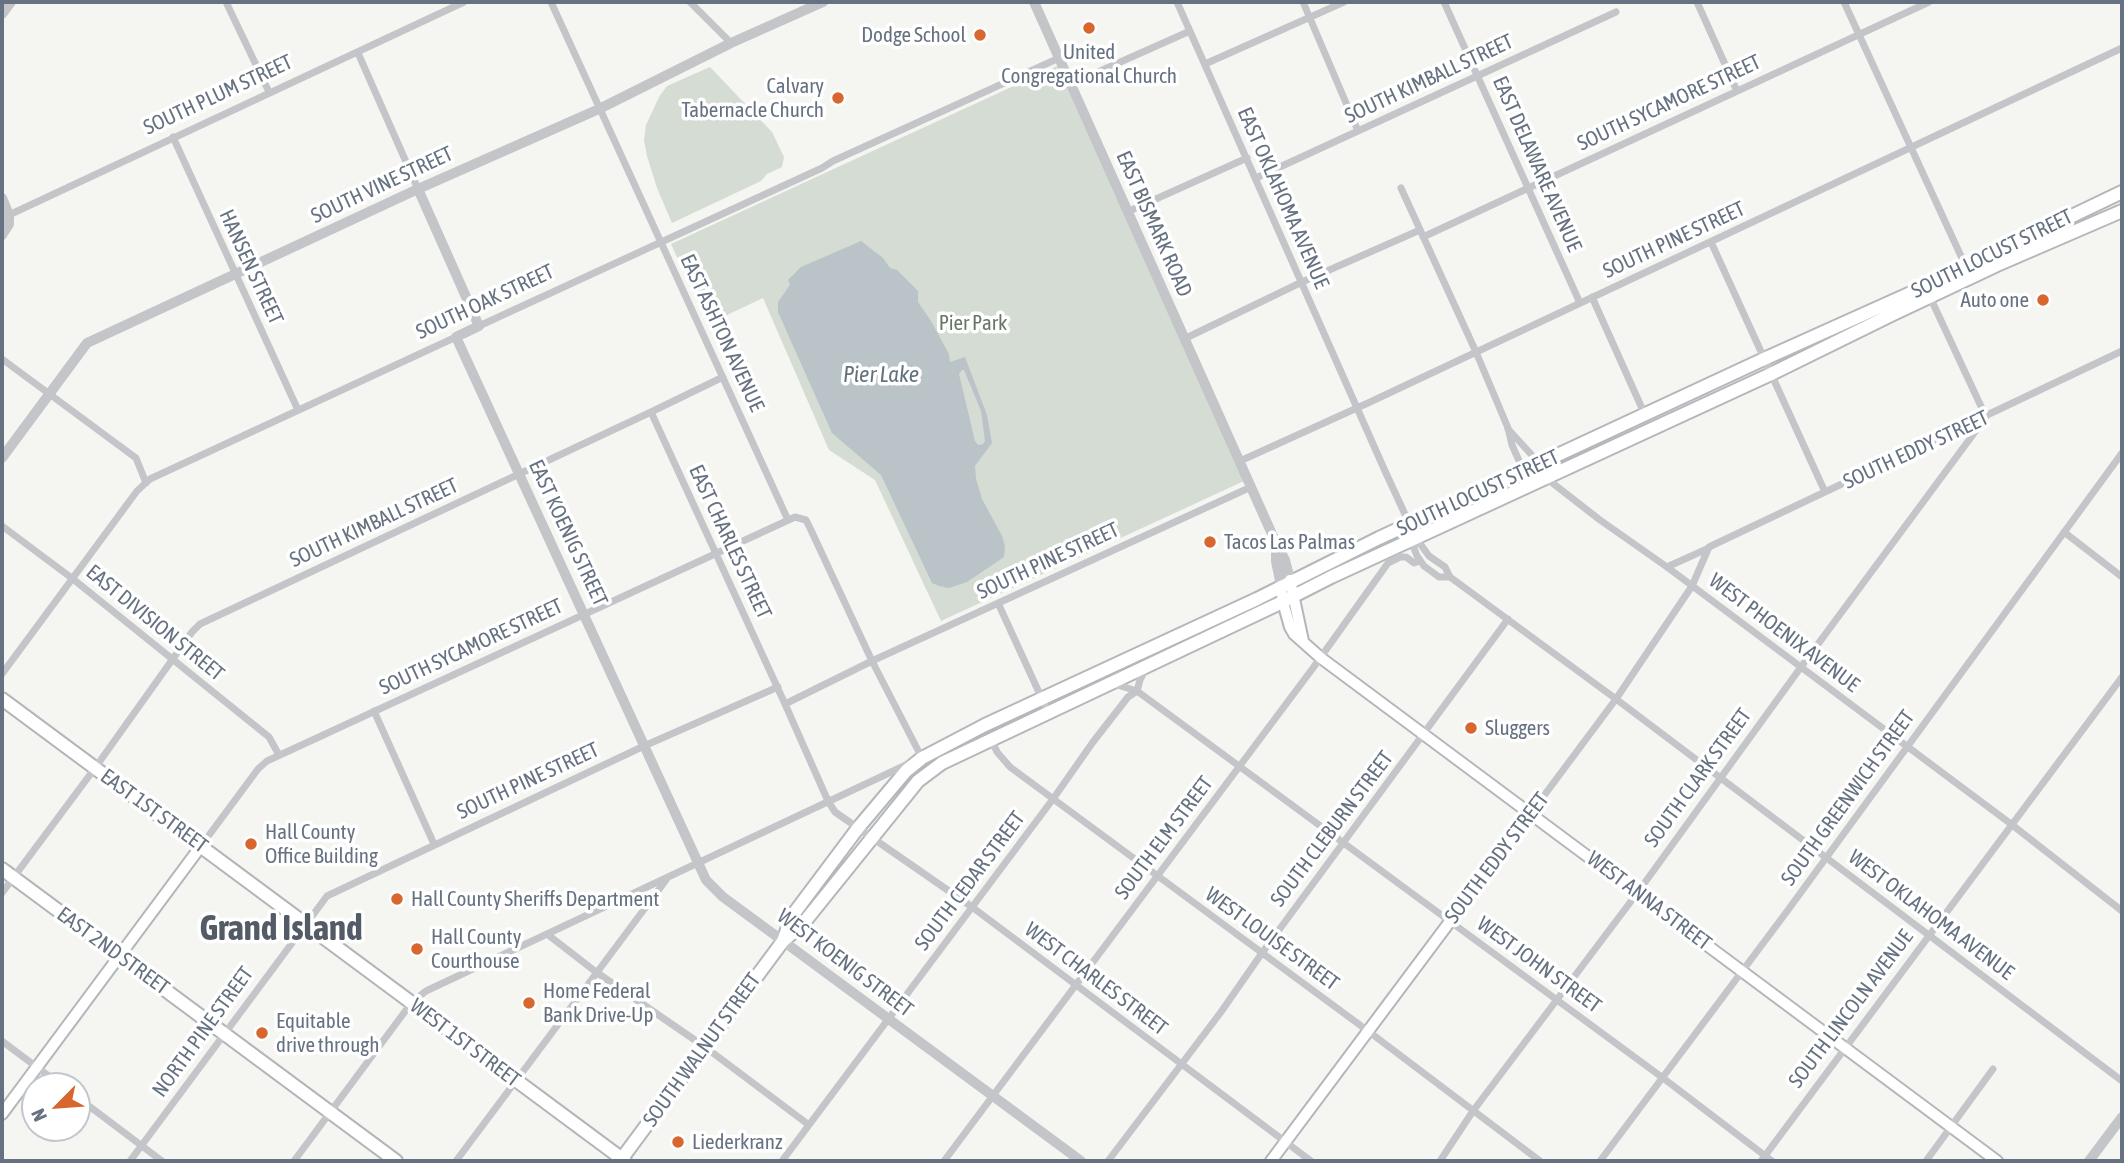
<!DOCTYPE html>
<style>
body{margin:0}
#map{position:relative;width:2124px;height:1163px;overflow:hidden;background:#f5f5f2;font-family:"Asap Condensed",sans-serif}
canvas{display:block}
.frame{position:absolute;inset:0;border:4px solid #667281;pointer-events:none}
.north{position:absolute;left:21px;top:1072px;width:70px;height:70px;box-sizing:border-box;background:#fff;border:2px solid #c2c7cd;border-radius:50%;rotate:245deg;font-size:19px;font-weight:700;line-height:28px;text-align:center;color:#667281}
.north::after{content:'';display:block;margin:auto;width:24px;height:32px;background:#d8662f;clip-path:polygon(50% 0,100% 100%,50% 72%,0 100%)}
</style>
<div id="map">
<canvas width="2124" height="1163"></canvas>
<div class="frame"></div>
<div class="north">N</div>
</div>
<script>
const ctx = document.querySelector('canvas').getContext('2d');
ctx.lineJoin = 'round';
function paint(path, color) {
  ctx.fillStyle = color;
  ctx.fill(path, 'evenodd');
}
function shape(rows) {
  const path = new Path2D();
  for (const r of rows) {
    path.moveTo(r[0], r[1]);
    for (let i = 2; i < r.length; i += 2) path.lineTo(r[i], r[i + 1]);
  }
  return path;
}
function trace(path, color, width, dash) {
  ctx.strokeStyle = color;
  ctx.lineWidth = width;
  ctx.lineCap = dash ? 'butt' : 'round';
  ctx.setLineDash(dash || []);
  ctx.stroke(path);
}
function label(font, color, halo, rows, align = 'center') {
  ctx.font = font + ' "Asap Condensed",sans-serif';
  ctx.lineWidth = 7;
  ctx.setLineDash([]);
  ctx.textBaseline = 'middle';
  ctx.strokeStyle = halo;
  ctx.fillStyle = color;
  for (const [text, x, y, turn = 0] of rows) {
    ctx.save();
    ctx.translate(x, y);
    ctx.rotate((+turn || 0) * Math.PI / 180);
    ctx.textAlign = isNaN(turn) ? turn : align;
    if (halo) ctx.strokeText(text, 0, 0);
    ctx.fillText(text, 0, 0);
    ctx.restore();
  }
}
paint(shape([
 [1057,66,1244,481,941,621,875,480,829,450,763,298,708,324,671,244],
 [710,67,772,132,784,157,782,167,767,174,761,181,672,223,657,188,647,156,644,140,646,125,659,97,667,86]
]), '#d5dcd3');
paint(shape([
 [861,241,883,258,890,268,897,270,918,291,918,302,931,321,949,354,950,362,965,357,987,415,992,443,975,466,976,479,982,499,1002,536,1005,546,1004,557,967,582,949,588,939,586,932,583,881,475,832,433,778,312,778,302,790,285,788,280,801,267],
 [962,370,964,370,981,411,985,441,983,444,978,445,975,441,959,374]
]), '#bac3c8');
const secondary = shape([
 [1290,580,1303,641],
 [1281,586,1283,602,1290,627,1294,634,1321,658,1997,1161],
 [2,1114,201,846],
 [1271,1161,1531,813]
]);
const primary = shape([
 [783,941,792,916,858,828,906,771,922,758,985,725,1257,599,1379,538,1764,359,1922,288,2122,192],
 [620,1161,783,941,802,925,918,781,942,763,1276,605,1331,577,1771,374,1893,314,1997,265,2122,211]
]);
const trunk = shape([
 [2,699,625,1161],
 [2,869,396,1161]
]);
trace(secondary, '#b3b7bb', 14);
trace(primary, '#b4b7bb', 16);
trace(trunk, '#b3b6b9', 16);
trace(shape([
 [226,2,269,92],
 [551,2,788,520],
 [690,2,731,43],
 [1177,2,1385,471,1416,538,1429,556,1445,567,1450,577,1616,699,2122,1081],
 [1303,2,1358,131],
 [1444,2,1580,303],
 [1697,2,1737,91],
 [1844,2,1966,267],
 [358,53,418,189],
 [1205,64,1344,2],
 [1071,84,1190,31],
 [173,137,298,410],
 [1256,178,1616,12],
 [1401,188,1476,352,1508,428,1512,445,1524,472,1546,478,1600,520,1667,567,2011,824,2122,911],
 [1127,212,1247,158],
 [9,215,464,2],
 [1423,237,1929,2],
 [1711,242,1825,492],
 [1592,297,1645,415],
 [479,326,822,168,833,161,1059,58],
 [1184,339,1302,282,1420,230],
 [2,359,136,458,146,483],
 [651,412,785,704,828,801,835,812,972,907,1311,1161],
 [1508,429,1540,464,1546,478],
 [1240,461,1368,403,2122,48],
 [2,526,73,579,269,737,279,755],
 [2064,532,2122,577],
 [1416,538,1414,548,1417,556,1424,566,1439,577,1450,577],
 [1667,567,1709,548],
 [998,603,1048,712],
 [2,674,137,491,150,479,456,337],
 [1111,683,1137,691,1663,1078,1772,1161],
 [785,704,872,661,1251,487],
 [374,711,434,844],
 [991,739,997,752,1010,767,1368,1031,1540,1161],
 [1531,813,1616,699,1692,586,1709,547,2122,351],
 [201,846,258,769,267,761,795,517,806,520,810,528,872,661,922,758,919,759],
 [2,893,95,768,192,632,200,624,651,412,723,377],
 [547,934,596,972,705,1047,809,1125],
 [2,1041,62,1086],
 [77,1097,162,1161],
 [130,1161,327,896,644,746,778,687],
 [294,1161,412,1002,426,991,908,764],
 [456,1161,666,880],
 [782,1161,1053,799,1093,742,1128,697,1137,691,1140,680,1146,668],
 [944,1161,1313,668,1388,563,1400,557,1406,557,1414,563,1420,561],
 [1108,1161,1221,1012,1262,953,1508,619],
 [1440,1161,1473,1111,1638,892,1801,667,1986,417,1930,297],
 [1600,1161,1788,910,2122,453],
 [1761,1161,2122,677],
 [1926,1161,1993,1069]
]), '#c3c5c9', 7);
trace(shape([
 [1034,2,1276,543,1285,560,1290,580],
 [2,14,11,2],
 [418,189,479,326,456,337,706,880,723,897,783,941,1081,1161],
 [2,198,9,215,9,224,2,235],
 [2,458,87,343,418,189,599,109,731,43,823,2],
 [1276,544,1276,561,1281,586],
 [2089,1161,2122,1117]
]), '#c3c5c9', 10);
trace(secondary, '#fff', 10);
trace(primary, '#fff', 12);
trace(trunk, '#fff', 12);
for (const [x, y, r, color] of [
 [1089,28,7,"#d8662f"],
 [980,35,7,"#d8662f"],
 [838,98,7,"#d8662f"],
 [2043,300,7,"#d8662f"],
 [1210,542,7,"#d8662f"],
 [1471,728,7,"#d8662f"],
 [251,844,7,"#d8662f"],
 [397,899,7,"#d8662f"],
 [417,949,7,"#d8662f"],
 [529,1003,7,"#d8662f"],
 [262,1033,7,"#d8662f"],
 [678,1142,7,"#d8662f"]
]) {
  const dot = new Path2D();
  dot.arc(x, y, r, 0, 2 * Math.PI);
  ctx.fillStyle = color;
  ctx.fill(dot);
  trace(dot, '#fff', 2.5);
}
label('21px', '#667281', '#fff', [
 ["Dodge School",966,35,"right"],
 ["United",1089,52,"center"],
 ["Congregational Church",1089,76,"center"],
 ["Calvary",824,86,"right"],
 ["Tabernacle Church",824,110,"right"],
 ["Auto one",2029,300,"right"],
 ["Tacos Las Palmas",1224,542],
 ["Sluggers",1485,728],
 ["Hall County",265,832],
 ["Office Building",265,856],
 ["Hall County Sheriffs Department",411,899],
 ["Hall County",431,937],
 ["Courthouse",431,961],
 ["Home Federal",543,991],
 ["Bank Drive-Up",543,1015],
 ["Equitable",276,1021],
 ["drive through",276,1045],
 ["Liederkranz",692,1142]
], 'left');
label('21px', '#667281', '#fff', [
 ["SOUTH KIMBALL STREET",1429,79,-25],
 ["SOUTH PLUM STREET",218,95,-25],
 ["SOUTH SYCAMORE STREET",1669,103,-25],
 ["EAST DELAWARE AVENUE",1537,164,66],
 ["SOUTH VINE STREET",382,185,-25],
 ["EAST OKLAHOMA AVENUE",1283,198,66],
 ["EAST BISMARK ROAD",1154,224,66],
 ["SOUTH PINE STREET",1674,240,-25],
 ["SOUTH LOCUST STREET",1992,254,-26],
 ["HANSEN STREET",251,267,65],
 ["SOUTH OAK STREET",485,302,-25],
 ["EAST ASHTON AVENUE",722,333,65],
 ["SOUTH EDDY STREET",1916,450,-25],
 ["SOUTH LOCUST STREET",1478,493,-25],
 ["SOUTH KIMBALL STREET",374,523,-25],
 ["EAST KOENIG STREET",568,533,65],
 ["EAST CHARLES STREET",730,542,65],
 ["SOUTH PINE STREET",1048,561,-25],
 ["EAST DIVISION STREET",155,623,39],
 ["WEST PHOENIX AVENUE",1784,633,37],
 ["SOUTH SYCAMORE STREET",471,647,-25],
 ["SOUTH CLARK STREET",1698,778,-54],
 ["SOUTH PINE STREET",528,781,-25],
 ["SOUTH GREENWICH STREET",1848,798,-54],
 ["EAST 1ST STREET",154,811,36],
 ["SOUTH CLEBURN STREET",1332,829,-53],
 ["SOUTH ELM STREET",1164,838,-53],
 ["SOUTH EDDY STREET",1497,858,-53],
 ["SOUTH CEDAR STREET",970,881,-53],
 ["WEST ANNA STREET",1649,901,37],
 ["WEST OKLAHOMA AVENUE",1931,915,37],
 ["WEST LOUISE STREET",1272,939,36],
 ["EAST 2ND STREET",113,951,36],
 ["WEST KOENIG STREET",845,963,37],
 ["WEST JOHN STREET",1539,965,36],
 ["WEST CHARLES STREET",1096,979,37],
 ["SOUTH LINCOLN AVENUE",1851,1009,-53],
 ["NORTH PINE STREET",203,1032,-54],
 ["WEST 1ST STREET",465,1043,37],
 ["SOUTH WALNUT STREET",702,1050,-54]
]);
label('21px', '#667864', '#fff', [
 ["Pier Park",973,323]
]);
label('italic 23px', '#62737e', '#fff', [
 ["Pier Lake",881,375]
]);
label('bold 35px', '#535c66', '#fff', [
 ["Grand Island",281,929]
]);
</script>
